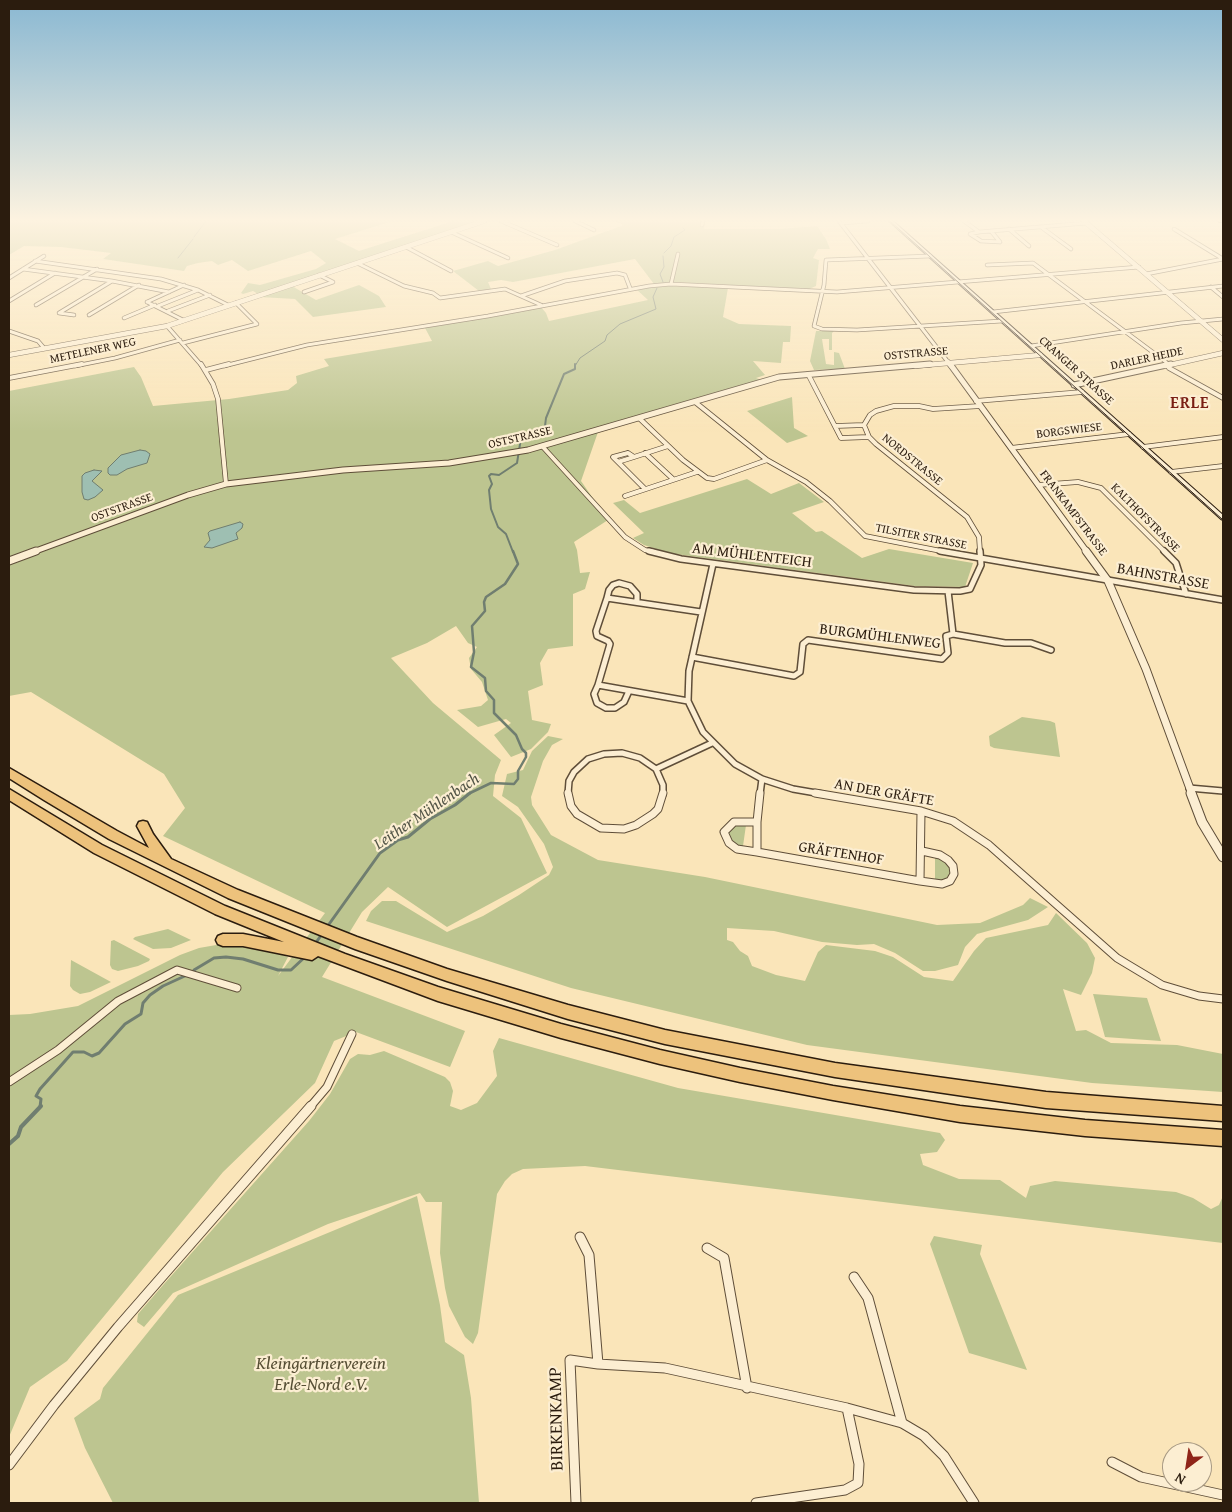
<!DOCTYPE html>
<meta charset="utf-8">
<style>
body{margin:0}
#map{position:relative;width:1232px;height:1512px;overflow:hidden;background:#fae5b9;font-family:"Gentium Book Plus",serif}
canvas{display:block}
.frame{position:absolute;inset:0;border:10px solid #2b1c0e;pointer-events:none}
.north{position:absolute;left:1162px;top:1442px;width:50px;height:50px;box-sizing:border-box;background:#fceed2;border:1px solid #a89a84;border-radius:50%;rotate:211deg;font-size:14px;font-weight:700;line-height:20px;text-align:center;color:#2b1c0e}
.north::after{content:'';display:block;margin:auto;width:18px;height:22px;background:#8f2418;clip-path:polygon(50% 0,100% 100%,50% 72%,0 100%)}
</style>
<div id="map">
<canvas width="1232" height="1512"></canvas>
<div class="frame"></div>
<div class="north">N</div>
</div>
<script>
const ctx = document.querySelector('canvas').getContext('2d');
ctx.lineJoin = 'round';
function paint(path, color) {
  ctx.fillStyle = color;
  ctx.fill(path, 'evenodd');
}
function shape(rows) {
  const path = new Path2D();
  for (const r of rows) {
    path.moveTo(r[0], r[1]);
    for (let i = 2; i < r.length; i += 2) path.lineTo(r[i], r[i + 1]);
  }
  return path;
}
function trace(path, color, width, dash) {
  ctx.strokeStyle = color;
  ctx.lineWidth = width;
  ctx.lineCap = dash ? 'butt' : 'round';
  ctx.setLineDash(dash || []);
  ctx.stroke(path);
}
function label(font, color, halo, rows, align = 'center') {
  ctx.font = font + ' "Gentium Book Plus",serif';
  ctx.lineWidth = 4.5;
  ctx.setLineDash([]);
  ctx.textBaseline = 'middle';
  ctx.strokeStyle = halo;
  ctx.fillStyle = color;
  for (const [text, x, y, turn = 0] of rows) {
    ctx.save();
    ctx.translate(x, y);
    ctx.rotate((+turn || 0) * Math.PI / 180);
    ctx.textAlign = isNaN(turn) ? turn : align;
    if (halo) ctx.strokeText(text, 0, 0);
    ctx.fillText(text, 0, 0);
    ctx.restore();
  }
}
paint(shape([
 [9,221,393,221,335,239,359,251,453,221,480,221,258,294,253,291,243,294,241,293,248,283,260,285,316,269,326,263,311,251,248,271,232,260,218,265,212,261,198,263,187,266,184,271,103,259,111,253,61,247,24,246,9,255],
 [615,221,705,221,704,229,780,229,817,226,826,239,830,249,818,249,813,258,819,260,816,286,809,289,675,282,654,284,635,259,513,282,501,280,488,282,491,289,479,291,453,271,488,261,498,266,555,250,624,225],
 [359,285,379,296,386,307,313,317,295,299,259,297,292,286,316,300],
 [669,286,728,288,723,317,739,324,791,326,790,342,783,342,781,363,753,361,765,375,756,378,762,380,598,432,581,481,608,520,574,542,577,550,580,573,590,572,585,589,573,594,573,646,548,649,540,663,543,685,528,691,532,720,551,724,548,732,531,749,511,757,494,735,511,723,506,719,478,727,457,710,481,706,488,700,482,682,471,669,469,658,477,647,468,643,456,626,427,643,391,658,433,703,501,760,495,775,493,796,521,818,547,873,447,927,388,887,362,912,322,977,465,1031,450,1067,356,1032,334,1041,315,1083,223,1172,67,1361,30,1387,9,1437,9,1015,30,1014,78,1006,180,955,199,948,222,944,237,943,269,950,288,957,278,976,325,913,163,836,185,808,164,774,31,692,9,696,9,391,134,367,141,377,153,406,229,399,288,390,297,383,296,376,329,366,324,359,432,341,425,328,541,307,546,313,549,321,648,300,636,289],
 [816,331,834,331,832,333,832,350,829,350,829,339,822,339,826,364,834,365,834,352,839,353,845,369,814,370,810,361],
 [792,397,794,428,808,436,787,443,747,411],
 [747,479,771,494,799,483,824,502,792,513,816,532,822,531,862,558,889,549,973,563,965,587,915,586,668,553,644,545,633,538,644,533,613,503,624,500,640,513],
 [1022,717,1050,721,1055,723,1060,757,994,748,990,746,989,736],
 [548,736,563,739,552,745,543,761,531,797,532,805,551,835,598,860,705,877,937,925,980,923,1023,905,1030,898,1048,907,1028,920,977,934,965,947,958,965,935,971,923,971,895,953,874,944,857,945,822,942,774,931,727,928,727,940,733,942,740,951,748,956,752,966,776,975,805,981,818,952,826,945,875,951,893,957,924,977,953,981,974,951,986,938,1048,925,1056,913,1087,943,1095,958,1092,973,1081,995,1063,989,1076,1031,1086,1030,1111,1043,1177,1045,1223,1054,1223,1092,1092,1083,807,1045,571,988,366,921,371,911,382,901,396,901,447,932,483,916,519,895,549,875,553,867,544,844,518,807,502,796,507,774,523,770,532,751],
 [735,825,752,825,746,825,743,846,750,847,738,847,732,843,728,833],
 [926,855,942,859,948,865,951,873,948,879,944,881,935,880,935,858],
 [168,929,191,940,171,948,153,949,133,939,135,937],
 [114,940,150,959,149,961,138,966,118,971,112,969,110,965,111,941],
 [71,960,111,982,90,992,80,994,73,990,70,986],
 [1093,994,1147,998,1161,1041,1105,1037],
 [499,1038,678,1088,940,1133,945,1140,937,1152,920,1154,923,1165,959,1179,1000,1180,1026,1198,1030,1186,1055,1181,1176,1192,1193,1198,1211,1209,1219,1205,1223,1196,1223,1243,585,1166,523,1169,512,1174,505,1181,497,1194,478,1333,473,1344,465,1337,449,1306,445,1288,440,1253,442,1202,426,1202,420,1193,328,1224,173,1293,144,1327,137,1322,138,1314,164,1284,309,1121,330,1094,350,1059,358,1054,370,1055,384,1051,445,1077,450,1082,453,1091,450,1106,461,1110,477,1103,497,1076,493,1051],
 [417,1196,440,1305,445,1342,464,1355,471,1398,479,1503,113,1503,85,1448,74,1418,100,1399,103,1388,178,1295],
 [934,1236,982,1245,980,1254,1027,1370,969,1353,930,1244]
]), '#bdc590');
const water = shape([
 [140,450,146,451,150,454,147,463,127,469,117,475,110,475,108,473,108,468,121,455,140,450],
 [94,470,102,471,92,481,103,490,95,497,88,500,84,499,82,492,82,476,85,473,94,470],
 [240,522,243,524,242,528,236,533,238,539,235,540,212,548,204,547,210,540,208,533,210,531,240,522]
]);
paint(water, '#9ebfb2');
trace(water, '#707e70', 1);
trace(shape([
 [194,237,206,221],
 [664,253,671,246,674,237,685,230,683,228],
 [663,256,664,267,660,274,663,282],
 [178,258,193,239],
 [575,366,580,358,605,341,607,335,620,324,656,309,653,297,657,288]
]), '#707e70', 1);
trace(shape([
 [513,552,506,534,498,527,491,509,489,490,492,484,489,476,491,474,499,475,517,463,521,438,540,433,545,426,546,418,564,374,575,369,575,364]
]), '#707e70', 2);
trace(shape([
 [468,794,491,783,514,784,518,779,518,771,526,757,526,753,522,749,516,735,494,713,494,700,486,691,485,678,471,667,474,652,472,626,485,611,484,602,486,597,505,584,518,564,513,551]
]), '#707e70', 2.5);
trace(shape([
 [327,927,380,853,398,840,408,837,430,819,455,805,470,793],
 [315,944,322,934],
 [194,970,214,958,226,957,243,959,278,970,291,970,306,956],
 [40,1107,41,1099,36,1096,40,1089,73,1052,84,1052,92,1056,99,1053,125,1024,141,1014,143,1003,150,995,163,986,187,975]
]), '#707e70', 3);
trace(shape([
 [9,1144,18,1136,21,1127,41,1106]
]), '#707e70', 4);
const minorFar4 = shape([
 [501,221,557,245],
 [575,221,594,230],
 [839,221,948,362],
 [964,221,979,232],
 [841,223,868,221],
 [702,225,703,221],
 [1041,227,1071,249],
 [1009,229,1029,246],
 [1174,229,1223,259],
 [991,231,1000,242,981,241,970,234,979,232,1087,223],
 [451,232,508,258],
 [406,247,451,271],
 [930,256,826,260,824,285,814,326,822,329,857,330,1002,321],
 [35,261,161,279,198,290,228,305],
 [357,263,404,286,433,293,440,298,505,289,541,305],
 [987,265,1033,263,1166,362,1168,366],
 [23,269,112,281,169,292],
 [1146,274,1223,259],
 [9,278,44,256],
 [671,284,678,254],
 [1211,287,1223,297],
 [304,292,333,282,319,275],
 [521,296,565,281,617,273,625,275,630,288],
 [9,301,55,273],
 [147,302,183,320],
 [147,302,184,285],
 [36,305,97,269],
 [158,306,198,290],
 [168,311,210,295],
 [993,312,1223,286],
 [74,315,59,313,112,281],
 [89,315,139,285],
 [124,318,155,305],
 [167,326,202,366],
 [9,331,38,341,44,348],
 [183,343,257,324,236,303],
 [1031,346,1181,323,1223,319],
 [75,366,115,358,180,340],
 [224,366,307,345,488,316,649,286,671,284,837,292,1139,267]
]);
const minorFar3 = shape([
 [201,364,213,384,218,399,226,484],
 [1167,364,1169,368,1223,398],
 [206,370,229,364],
 [808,374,841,438,869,437],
 [9,378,82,364],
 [976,401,1082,392],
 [695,402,767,460,806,482,830,501,865,536,946,552],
 [980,406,933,409,919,406,894,406,876,411,870,415,864,425,869,437,876,444,967,517,979,537,980,552],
 [639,418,683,460,707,478,714,479,767,460],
 [835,426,864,425],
 [542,446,625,537,645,550,654,552],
 [1143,447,1223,437],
 [1011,448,1129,434],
 [628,453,634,457,618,462,613,457,628,453],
 [645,453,673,479],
 [634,457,668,446],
 [618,462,645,489],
 [1171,472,1223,466],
 [1038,485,1078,482,1101,488,1165,552],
 [625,496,697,472]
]);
const minorFar2 = shape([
 [649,551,681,559,914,590,960,591,970,589,981,565,980,551],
 [940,551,1223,600],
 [1164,551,1176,563,1186,594],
 [713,564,689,671,688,701,703,732,735,764,762,779,793,789,822,794],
 [607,598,609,590,613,585,619,583,630,586,637,594,637,601],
 [953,634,1005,643,1031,643,1051,650],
 [692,657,794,676,800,672,803,644,808,640,942,659,948,653,946,636,953,634,948,591],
 [598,685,594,694,597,703,606,708,615,708,624,702,629,691],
 [688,701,598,685,610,644,608,641,597,636,596,631,607,598,701,612],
 [656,769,663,785,663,794],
 [656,769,712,743],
 [1189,788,1223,791],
 [568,794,569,781,574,772,588,759,604,754,622,753,640,758,656,769],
 [760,794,762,779]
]);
const minorFar1 = shape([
 [568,793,571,806,577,814,601,828,624,829,636,825,653,814,658,809,663,793],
 [760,793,757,822,757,852,920,881,921,811],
 [815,793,921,811,953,821,989,845,1117,958,1162,985,1199,996,1223,999],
 [757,822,734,822,724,832,729,843,737,849,757,852],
 [920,881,942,884,950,881,954,874,953,866,948,860,940,855,922,851],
 [9,1082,58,1050,118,1001,177,970,237,988],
 [310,1107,327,1087,352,1034]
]);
const minor = shape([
 [580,1237,589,1255,598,1364],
 [707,1248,724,1258,747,1388],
 [854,1277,868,1298,902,1423],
 [1112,1462,1141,1477,1223,1495],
 [9,1465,54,1405,118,1327,311,1106],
 [576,1503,570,1360,598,1364,665,1368,847,1408,902,1423,924,1436,944,1456,974,1503],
 [756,1503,845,1490,858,1483,859,1464,847,1408]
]);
const tertiaryFar3 = shape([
 [1084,221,1223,340],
 [9,355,167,326,484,221],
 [948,362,951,366],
 [915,366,1040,355],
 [1165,366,1223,353]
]);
const tertiaryFar2 = shape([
 [950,364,1087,552],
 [1074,385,1171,364],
 [33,552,188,495,226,484,343,470,449,463,528,450,779,377,930,364]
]);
const tertiaryFar1 = shape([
 [1086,551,1108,581,1146,669,1192,794],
 [9,561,36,551]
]);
const tertiary = shape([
 [1191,793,1202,822,1223,857]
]);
const secondary = shape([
 [889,221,893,221,1223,515,1223,520,1221,519,889,221]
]);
const primary = shape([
 [1219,221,1223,221,1223,222,1219,222,1219,221]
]);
const motorway = shape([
 [9,768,117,831,149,848,137,826,139,822,143,821,147,822,153,834,171,859,238,890,357,937,447,969,568,1005,665,1030,835,1063,1046,1092,1223,1106,1223,1121,1046,1108,835,1077,665,1044,568,1019,447,981,355,949,228,898,109,839,44,800,9,778,9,768],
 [9,789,102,845,225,906,345,954,438,987,561,1024,660,1050,740,1068,833,1086,960,1106,1085,1120,1223,1130,1223,1146,1085,1136,960,1122,833,1100,740,1082,660,1064,561,1038,438,1001,318,956,312,960,243,946,223,946,218,944,216,940,218,936,223,934,243,934,284,942,215,914,94,853,9,800,9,789]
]);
trace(minorFar4, '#5f4e39', 4.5);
trace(minorFar3, '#5f4e39', 5.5);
trace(minorFar2, '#5f4e39', 8);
trace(minorFar1, '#5f4e39', 9);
trace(minor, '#5f4e39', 11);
trace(tertiaryFar3, '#5f4e39', 5.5);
trace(tertiaryFar2, '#5f4e39', 7);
trace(tertiaryFar1, '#5f4e39', 9);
trace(tertiary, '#5f4e39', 11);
trace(secondary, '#2b1c0e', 2);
trace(primary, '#2b1c0e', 2);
trace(motorway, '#2b1c0e', 3);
trace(minorFar4, '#fceed2', 3);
trace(minorFar3, '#fceed2', 4);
trace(minorFar2, '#fceed2', 5);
trace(minorFar1, '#fceed2', 7);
trace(minor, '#fceed2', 9);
trace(tertiaryFar3, '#fceed2', 4.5);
trace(tertiaryFar2, '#fceed2', 5);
trace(tertiaryFar1, '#fceed2', 7);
trace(tertiary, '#fceed2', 9);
paint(secondary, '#fceed2');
paint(primary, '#edc27c');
paint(motorway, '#edc27c');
trace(shape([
 [890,221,1223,520]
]), '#2b1c0e', 1);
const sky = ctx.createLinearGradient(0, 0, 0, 432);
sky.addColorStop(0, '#8ab8d2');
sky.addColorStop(0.51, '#fdf3e0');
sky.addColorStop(1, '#fdf3e000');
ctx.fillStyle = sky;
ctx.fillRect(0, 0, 1232, 432);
label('12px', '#2b1c0e', '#fceed2', [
 ["METELENER WEG",93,351,-12],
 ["OSTSTRASSE",916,354,-5],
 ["DARLER HEIDE",1147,359,-12],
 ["CRANGER STRASSE",1076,371,42],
 ["BORGSWIESE",1069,431,-7],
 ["OSTSTRASSE",520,438,-13],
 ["NORDSTRASSE",912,460,39],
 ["OSTSTRASSE",122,508,-20],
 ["FRANKAMPSTRASSE",1073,513,53],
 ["KALTHOFSTRASSE",1145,518,45],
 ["TILSITER STRASSE",921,537,11]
]);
label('15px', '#2b1c0e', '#fceed2', [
 ["AM MÜHLENTEICH",752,556,7],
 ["BAHNSTRASSE",1163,577,10],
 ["BURGMÜHLENWEG",880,637,7],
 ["AN DER GRÄFTE",884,793,10],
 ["GRÄFTENHOF",841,854,9]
]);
ctx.letterSpacing = '1px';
label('bold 16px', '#7a1f14', '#fceed2', [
 ["ERLE",1190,404]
]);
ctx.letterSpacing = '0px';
label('italic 16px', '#535547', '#fceed2', [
 ["Leither Mühlenbach",427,812,-34]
]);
label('italic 18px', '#574f35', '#fceed2', [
 ["Kleingärtnerverein",321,1364],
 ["Erle-Nord e.V.",321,1385]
]);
label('18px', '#2b1c0e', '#fceed2', [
 ["BIRKENKAMP",557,1419,-91]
]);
</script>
